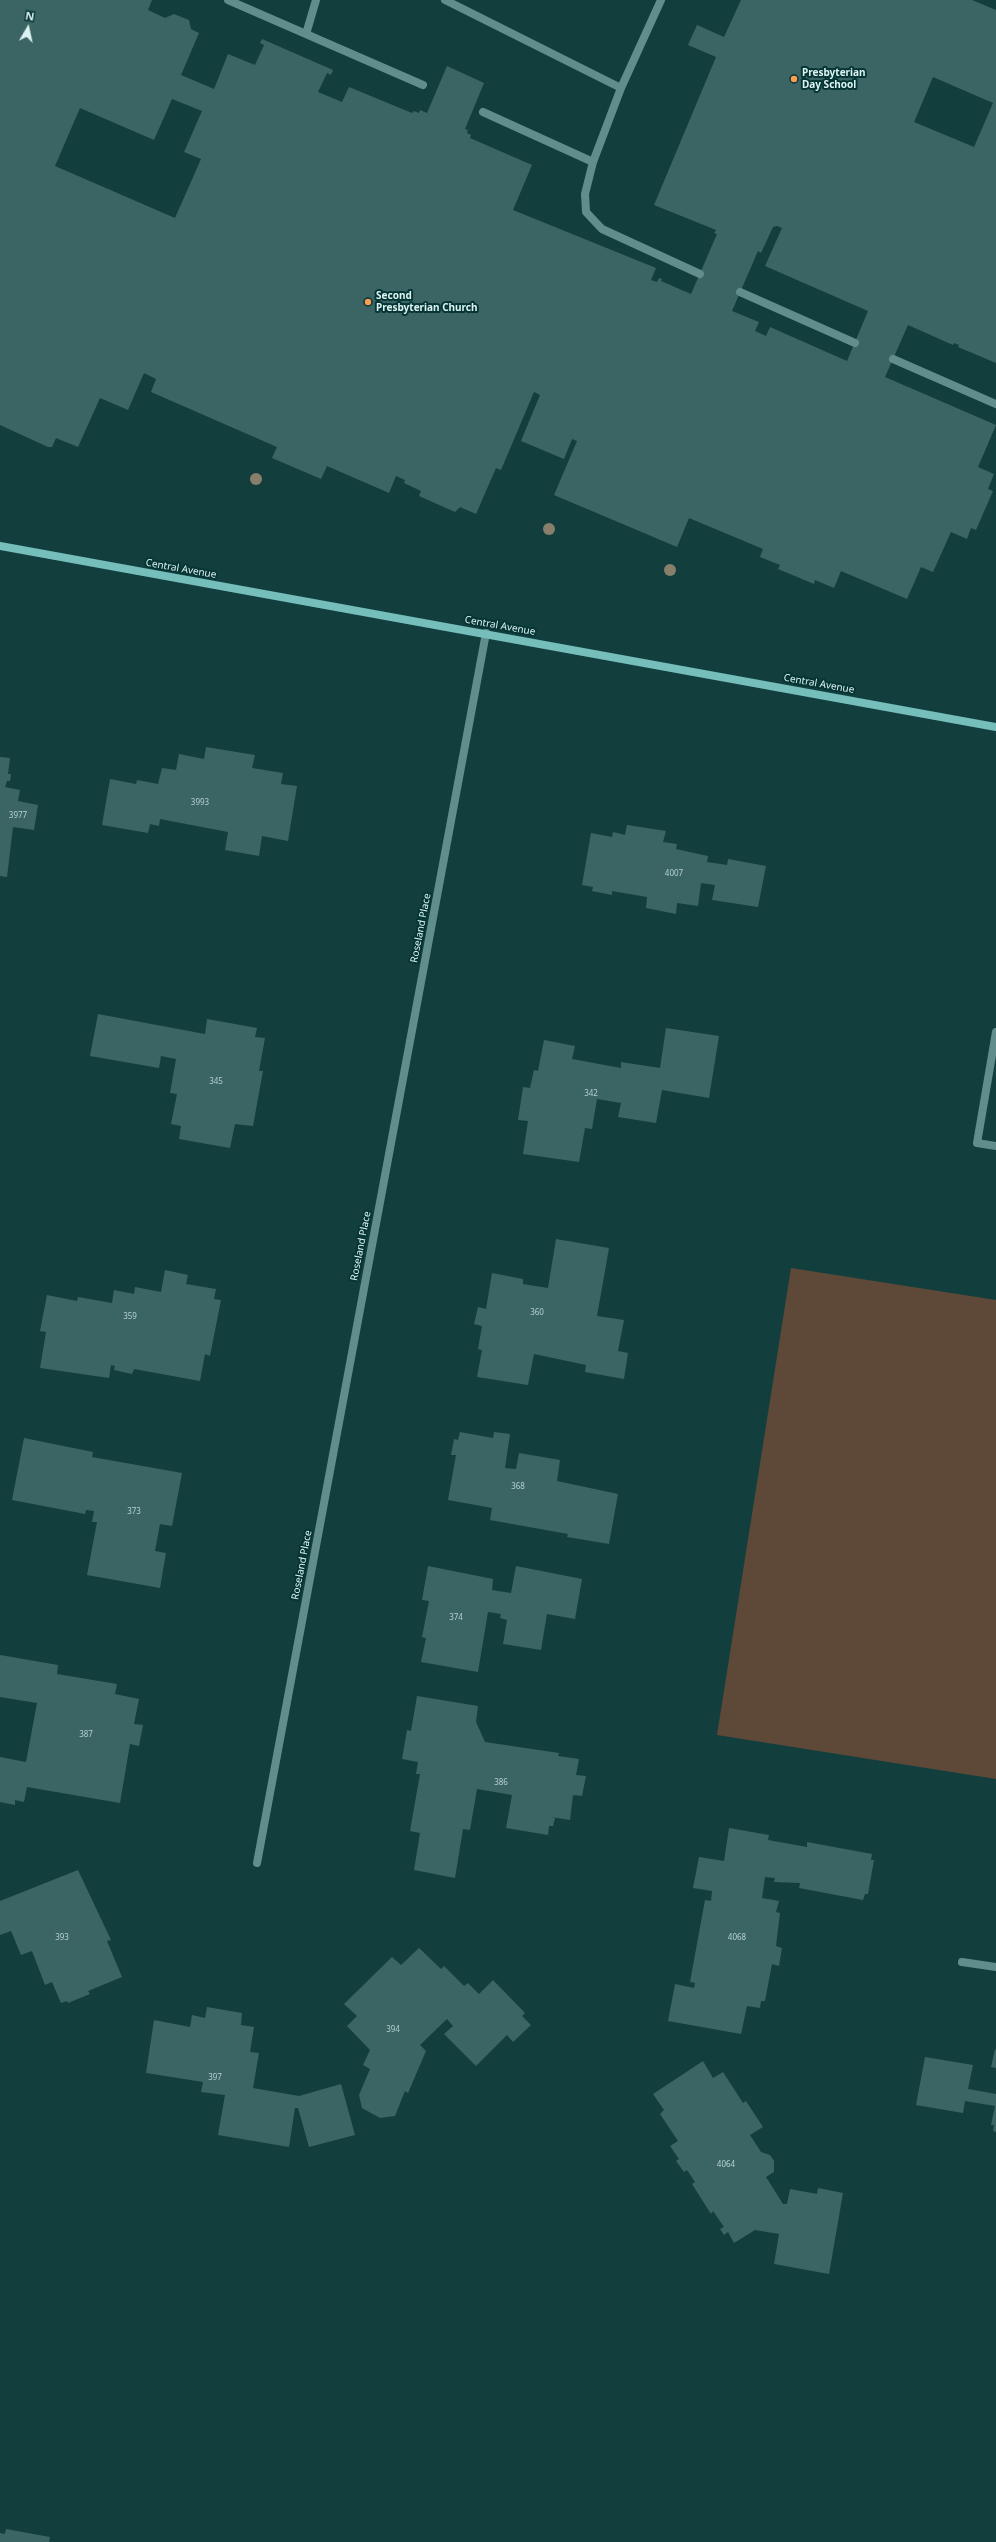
<!DOCTYPE html>
<style>
body{margin:0}
#map{position:relative;width:996px;height:2542px;overflow:hidden;background:#123f3e;font-family:"Noto Sans",sans-serif}
canvas{display:block}
.north{position:absolute;left:8px;top:8px;width:40px;height:40px;-webkit-text-stroke:3px #053534;paint-order:stroke;rotate:9deg;font-size:11px;font-weight:700;line-height:16px;text-align:center;color:#dcf3f2}
.north::after{content:'';display:block;margin:auto;width:14px;height:18px;background:#dcf3f2;clip-path:polygon(50% 0,100% 100%,50% 72%,0 100%)}
</style>
<div id="map">
<canvas width="996" height="2542"></canvas>
<div class="north">N</div>
</div>
<script>
const ctx = document.querySelector('canvas').getContext('2d');
ctx.lineJoin = 'round';
function paint(path, color) {
  ctx.fillStyle = color;
  ctx.fill(path, 'evenodd');
}
function shape(rows) {
  const path = new Path2D();
  for (const r of rows) {
    path.moveTo(r[0], r[1]);
    for (let i = 2; i < r.length; i += 2) path.lineTo(r[i], r[i + 1]);
  }
  return path;
}
function trace(path, color, width, dash) {
  ctx.strokeStyle = color;
  ctx.lineWidth = width;
  ctx.lineCap = dash ? 'butt' : 'round';
  ctx.setLineDash(dash || []);
  ctx.stroke(path);
}
function label(font, color, halo, rows, align = 'center') {
  ctx.font = font + ' "Noto Sans",sans-serif';
  ctx.lineWidth = 4;
  ctx.setLineDash([]);
  ctx.textBaseline = 'middle';
  ctx.strokeStyle = halo;
  ctx.fillStyle = color;
  for (const [text, x, y, turn = 0] of rows) {
    ctx.save();
    ctx.translate(x, y);
    ctx.rotate((+turn || 0) * Math.PI / 180);
    ctx.textAlign = isNaN(turn) ? turn : align;
    if (halo) ctx.strokeText(text, 0, 0);
    ctx.fillText(text, 0, 0);
    ctx.restore();
  }
}
paint(shape([
 [791,1268,996,1300,996,1779,717,1735]
]), '#5e4939');
paint(shape([
 [0,0,152,0,148,10,165,18,174,14,189,20,191,29,199,33,181,75,214,89,228,54,255,65,264,45,260,43,262,39,333,70,331,75,327,73,318,92,342,102,349,87,412,113,414,111,419,113,420,110,427,113,447,66,484,83,465,129,468,130,467,133,471,135,470,138,532,165,513,210,656,268,651,280,657,282,659,278,662,279,661,281,691,294,717,234,714,233,716,230,654,205,716,57,688,45,697,25,724,37,741,0,972,0,996,10,996,363,958,347,959,345,954,343,953,345,908,325,885,377,996,425,978,467,994,474,988,489,993,491,976,530,971,528,967,539,951,532,933,572,921,567,907,599,841,571,834,588,815,580,814,584,778,569,780,565,760,557,763,549,689,518,677,547,554,495,577,441,572,439,564,459,521,441,540,395,534,392,501,470,496,468,476,514,460,507,455,512,419,496,421,491,404,483,405,480,396,476,389,493,327,466,321,479,272,458,277,447,151,392,156,379,144,373,128,410,100,398,78,447,56,438,52,447,48,447,0,425],
 [933,77,993,103,974,147,914,122],
 [172,99,202,111,184,152,201,159,175,218,55,166,80,108,154,140],
 [777,226,782,228,765,266,868,311,847,361,770,327,766,336,755,331,759,322,732,311,758,251,761,253,773,227],
 [206,747,255,755,252,768,283,773,281,784,297,786,288,841,262,836,259,856,225,850,228,832,160,819,159,826,150,824,148,833,102,825,110,779,136,784,137,780,158,784,162,768,176,770,179,754,204,759],
 [0,757,10,758,8,774,11,774,10,781,7,781,5,787,20,790,18,801,38,805,34,830,13,827,7,877,0,876],
 [627,825,666,831,663,842,677,844,676,849,708,856,707,862,727,865,728,859,766,866,758,907,712,900,715,885,701,883,698,906,677,903,676,914,646,908,647,897,612,891,612,895,592,891,593,887,582,885,591,833,612,837,613,832,625,835],
 [98,1014,205,1034,207,1019,257,1028,255,1037,265,1038,259,1071,263,1071,253,1126,235,1124,230,1148,179,1139,181,1126,171,1124,177,1094,170,1093,176,1059,161,1056,159,1068,90,1056],
 [666,1028,719,1036,709,1098,662,1090,656,1123,618,1117,621,1103,597,1099,592,1129,585,1128,579,1162,523,1154,528,1121,518,1120,523,1087,530,1088,534,1070,538,1071,544,1040,575,1046,572,1059,621,1068,621,1062,660,1068],
 [556,1239,609,1248,597,1316,624,1320,618,1351,628,1353,624,1379,585,1372,586,1365,534,1354,528,1385,477,1377,482,1350,478,1349,482,1326,474,1324,478,1307,486,1309,492,1273,523,1279,523,1284,548,1288],
 [165,1270,188,1275,186,1284,216,1289,214,1299,221,1300,210,1356,205,1354,200,1381,134,1369,132,1374,114,1370,115,1366,111,1365,109,1378,40,1368,46,1332,40,1331,47,1295,77,1301,78,1297,112,1303,114,1290,134,1294,135,1287,161,1292],
 [460,1432,493,1438,494,1432,510,1434,505,1468,516,1469,519,1453,560,1460,557,1481,618,1494,609,1544,567,1537,568,1534,490,1520,492,1508,448,1500,456,1455,451,1455,454,1439,458,1440],
 [24,1438,93,1452,92,1457,182,1473,172,1526,160,1524,155,1551,166,1553,160,1588,87,1575,97,1522,92,1522,94,1511,86,1510,85,1514,12,1500],
 [428,1566,493,1579,492,1590,511,1593,516,1566,582,1579,575,1619,547,1614,541,1650,503,1644,507,1620,500,1618,501,1614,488,1612,478,1672,421,1662,426,1638,422,1637,429,1601,422,1600],
 [0,1655,58,1665,57,1674,117,1684,115,1694,139,1699,134,1724,143,1725,139,1746,130,1744,120,1803,27,1787,24,1802,15,1800,15,1805,0,1802,0,1757,26,1762,37,1703,0,1697],
 [417,1696,478,1706,476,1722,485,1742,559,1753,558,1756,579,1759,576,1775,586,1776,582,1796,573,1795,570,1820,551,1817,555,1818,553,1826,549,1826,548,1835,506,1828,512,1795,477,1789,470,1830,463,1829,455,1878,414,1870,420,1833,410,1831,420,1774,416,1774,418,1762,402,1759,407,1730,411,1731],
 [729,1828,769,1835,768,1840,807,1847,807,1842,872,1854,871,1860,874,1860,868,1894,865,1894,863,1900,799,1888,800,1883,774,1882,775,1878,765,1877,762,1898,779,1901,776,1912,780,1913,776,1946,782,1948,779,1966,772,1964,765,2001,761,2001,760,2008,747,2006,741,2034,668,2021,675,1984,694,1988,695,1983,690,1982,705,1900,711,1901,712,1891,693,1888,699,1857,724,1861],
 [78,1870,111,1940,107,1941,122,1977,88,1991,90,1994,68,2003,67,2001,61,2003,52,1982,45,1985,32,1951,21,1955,11,1931,0,1935,0,1901],
 [419,1948,441,1969,444,1966,464,1986,468,1983,479,1994,493,1980,525,2013,522,2016,531,2025,513,2042,507,2035,476,2066,444,2034,453,2026,447,2019,420,2045,426,2051,408,2093,405,2091,395,2116,380,2118,362,2108,359,2095,370,2069,363,2065,370,2050,347,2026,357,2016,344,2004,392,1957,401,1965],
 [207,2007,242,2013,241,2025,254,2027,250,2052,259,2053,253,2088,299,2096,341,2084,355,2135,309,2147,298,2108,295,2108,289,2147,218,2135,225,2095,201,2092,203,2082,146,2073,154,2020,190,2027,192,2015,205,2018],
 [995,2049,996,2050,996,2068,991,2067],
 [925,2057,973,2065,968,2089,996,2094,996,2132,993,2131,994,2125,991,2125,995,2106,965,2101,963,2113,916,2105],
 [703,2061,713,2078,723,2072,743,2103,746,2101,763,2127,750,2135,761,2152,770,2155,774,2161,774,2172,766,2177,783,2204,787,2204,790,2189,817,2194,818,2188,843,2193,829,2274,774,2264,779,2234,755,2230,734,2243,728,2232,724,2235,720,2229,724,2227,713,2211,711,2214,692,2184,695,2182,687,2170,684,2172,676,2161,679,2159,670,2146,678,2141,660,2114,664,2110,653,2094],
 [6,2529,50,2537,49,2542,0,2542,0,2533,5,2534]
]), '#3a6564');
trace(shape([
 [228,0,423,85],
 [445,0,621,88],
 [661,0,621,88,593,162,585,194,586,212,602,229,700,274],
 [306,34,316,0],
 [483,112,593,162],
 [740,292,855,343],
 [893,359,996,404],
 [996,1032,977,1143,996,1146],
 [962,1962,996,1967]
]), '#618e8c', 8);
trace(shape([
 [257,1863,486,633]
]), '#618e8c', 8);
trace(shape([
 [0,546,996,727]
]), '#75bebc', 8);
ctx.fillStyle = '#877f6a';
for (const [x, y] of [
 [256,479],
 [549,529],
 [670,570]
]) {
  ctx.beginPath();
  ctx.arc(x, y, 6, 0, 2 * Math.PI);
  ctx.fill();
}
for (const [x, y, r, color] of [
 [794,79,4,"#fc9e52"],
 [368,302,4,"#fc9e52"]
]) {
  const dot = new Path2D();
  dot.arc(x, y, r, 0, 2 * Math.PI);
  ctx.fillStyle = color;
  ctx.fill(dot);
  trace(dot, '#053534', 1.5);
}
label('8px', '#b4d0ce', null, [
 ["3993",200,803],
 ["3977",18,816],
 ["4007",674,874],
 ["345",216,1082],
 ["342",591,1094],
 ["360",537,1313],
 ["359",130,1317],
 ["368",518,1487],
 ["373",134,1512],
 ["374",456,1618],
 ["387",86,1735],
 ["386",501,1783],
 ["393",62,1938],
 ["4068",737,1938],
 ["394",393,2030],
 ["397",215,2078],
 ["4064",726,2165]
]);
label('bold 10px', '#dcf3f2', '#053534', [
 ["Presbyterian",802,73],
 ["Day School",802,85],
 ["Second",376,296],
 ["Presbyterian Church",376,308]
], 'left');
label('10px', '#dcf3f2', '#053534', [
 ["Central Avenue",181,569,10],
 ["Central Avenue",500,626,10],
 ["Central Avenue",819,684,10],
 ["Roseland Place",421,928,-79],
 ["Roseland Place",361,1246,-79],
 ["Roseland Place",302,1565,-79]
]);
</script>
